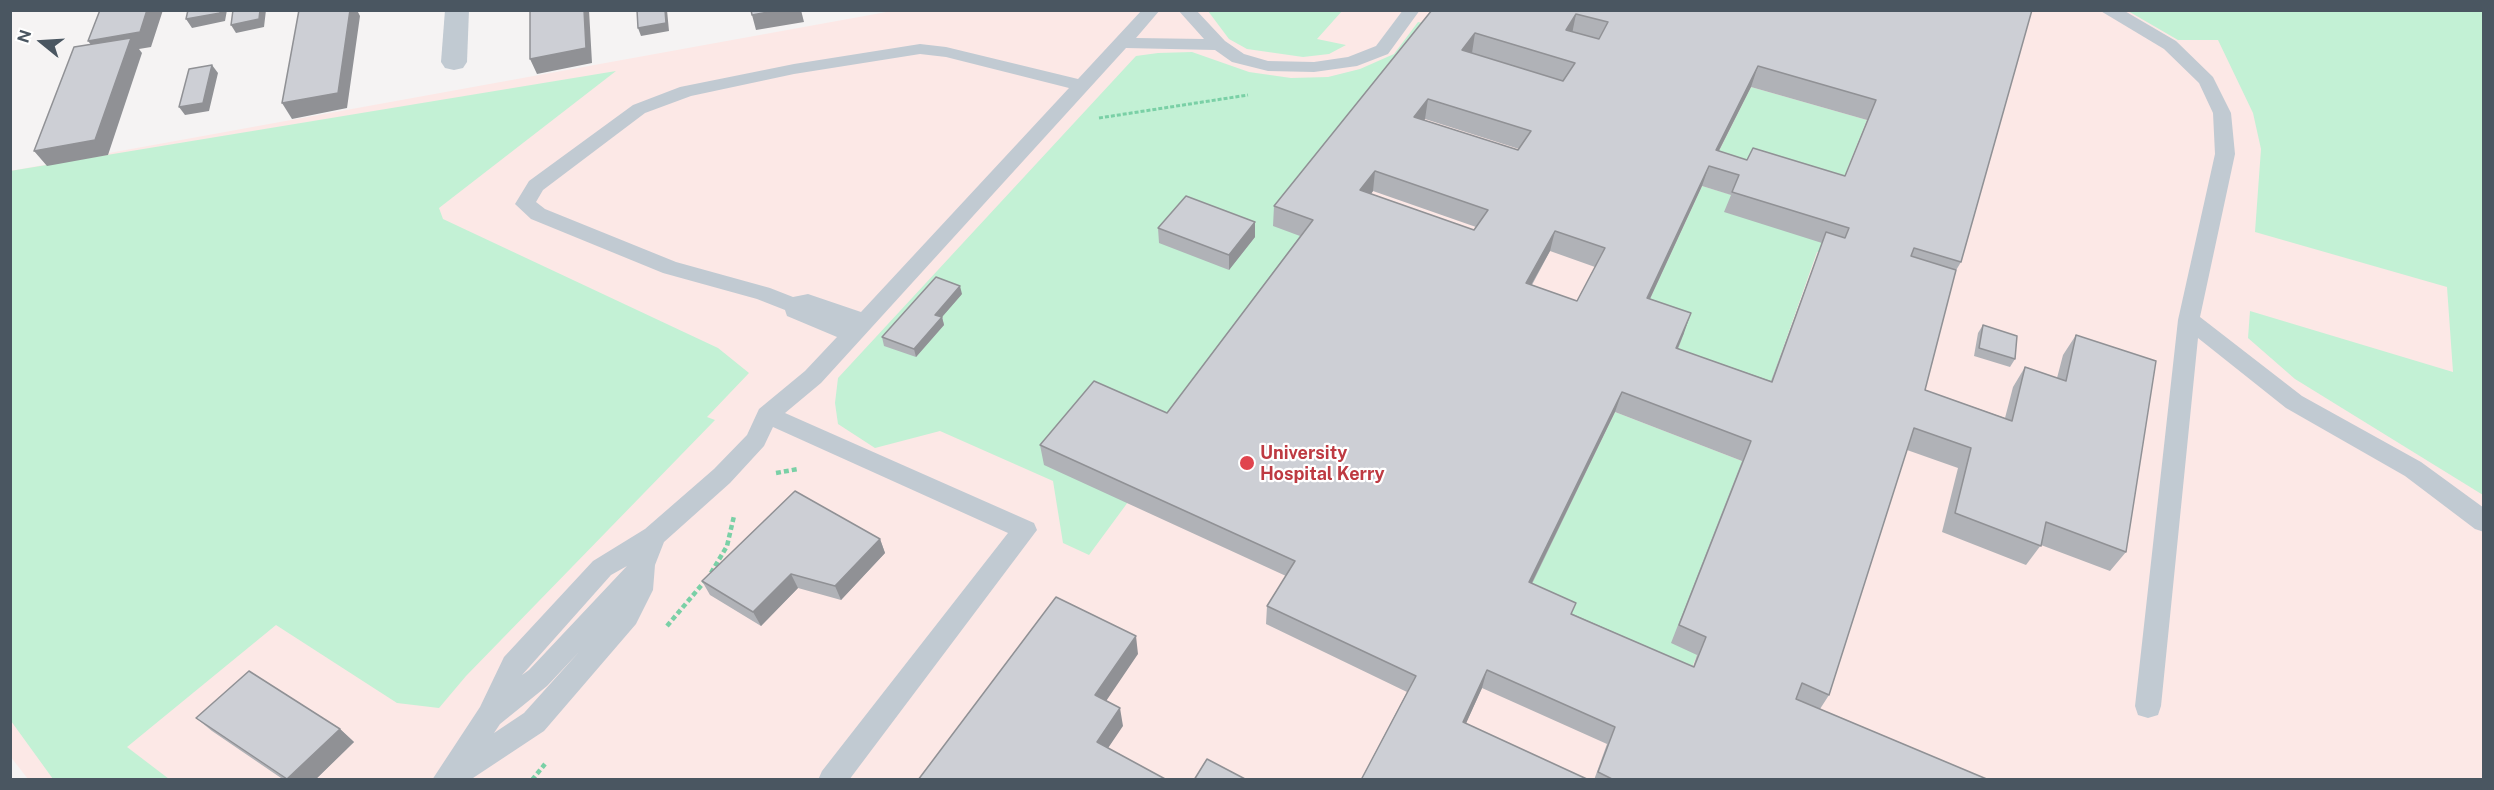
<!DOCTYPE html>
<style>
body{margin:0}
#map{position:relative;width:2494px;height:790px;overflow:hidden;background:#f5f3f3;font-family:"Public Sans",sans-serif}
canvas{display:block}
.frame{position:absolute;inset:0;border:12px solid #4a5661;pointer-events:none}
.north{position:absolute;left:12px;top:12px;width:60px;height:60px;-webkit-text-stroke:4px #fff;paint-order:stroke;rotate:288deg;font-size:16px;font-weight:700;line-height:24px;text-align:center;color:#4a5661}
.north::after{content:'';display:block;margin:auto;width:21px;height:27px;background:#4a5661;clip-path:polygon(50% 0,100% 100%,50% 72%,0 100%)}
</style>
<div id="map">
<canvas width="2494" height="790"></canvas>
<div class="frame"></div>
<div class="north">N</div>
</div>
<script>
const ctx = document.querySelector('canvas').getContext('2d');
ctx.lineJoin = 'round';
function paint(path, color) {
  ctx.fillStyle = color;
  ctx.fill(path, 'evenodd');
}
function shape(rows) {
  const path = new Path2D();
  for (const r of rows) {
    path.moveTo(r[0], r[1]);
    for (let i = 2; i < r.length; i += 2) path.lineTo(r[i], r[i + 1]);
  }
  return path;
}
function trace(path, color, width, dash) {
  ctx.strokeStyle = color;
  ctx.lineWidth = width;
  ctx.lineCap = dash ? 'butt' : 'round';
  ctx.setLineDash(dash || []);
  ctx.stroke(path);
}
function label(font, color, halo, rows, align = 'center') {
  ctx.font = font + ' "Public Sans",sans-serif';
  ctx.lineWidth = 4.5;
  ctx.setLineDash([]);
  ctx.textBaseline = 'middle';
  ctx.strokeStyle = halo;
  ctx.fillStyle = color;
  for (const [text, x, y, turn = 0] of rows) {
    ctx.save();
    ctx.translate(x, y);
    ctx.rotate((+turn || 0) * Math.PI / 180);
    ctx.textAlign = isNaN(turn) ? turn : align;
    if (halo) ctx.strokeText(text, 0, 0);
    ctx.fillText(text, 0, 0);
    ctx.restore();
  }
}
paint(shape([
 [892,11,2483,11,2483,779,28,779,10,756,10,171]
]), '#fce8e6');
paint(shape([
 [1208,11,1342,11,1317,39,1346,45,1329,54,1303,57,1247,49,1229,39],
 [2128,11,2483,11,2483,495,2295,379,2248,338,2250,311,2453,372,2447,287,2255,232,2261,149,2253,113,2218,40,2178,40],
 [1418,22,1438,26,1320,241,1089,555,1063,543,1053,481,940,431,875,448,838,424,835,403,838,378,1136,56,1158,53,1192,52,1249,72,1291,78,1328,77,1360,69,1394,54],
 [616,71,439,208,443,219,718,348,749,373,707,417,715,420,466,676,439,708,397,703,276,625,127,747,169,779,53,779,11,721,10,171],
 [1751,87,1867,120,1836,197,1709,171],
 [1702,186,1732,195,1840,248,1817,252,1764,402,1669,369,1641,318],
 [1615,412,1742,461,1697,655,1685,685,1523,601]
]), '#c3f1d5');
trace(shape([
 [1099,118,1248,95]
]), '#7ad0a6', 3, [4, 2]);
trace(shape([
 [776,473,798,469],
 [711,573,727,546,734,516],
 [667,626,705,581],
 [532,780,545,764]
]), '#7ad0a6', 4.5, [5, 3]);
paint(shape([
 [1142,10,1160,10,1136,38,1204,39,1178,10,1196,10,1225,41,1244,54,1268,61,1314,62,1348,57,1376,46,1403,10,1420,10,1388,54,1357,66,1314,72,1268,71,1232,62,1215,50,1126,48,821,383,785,413,1034,523,1037,530,849,780,818,780,822,771,1008,533,773,427,764,446,730,483,664,542,655,565,653,590,636,624,544,731,470,780,432,780,480,707,504,657,593,561,645,529,714,469,747,435,759,409,805,371,837,337,787,316,785,310,757,299,663,273,531,219,515,204,529,181,633,105,680,87,794,64,920,44,946,47,1078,79,1142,10],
 [920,54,946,57,1069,88,861,312,808,294,793,297,770,288,676,262,545,209,536,202,543,190,645,113,691,96,794,74,920,54],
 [627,566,529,670,522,675,611,575,627,566],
 [579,652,524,713,494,733,500,724,547,686,579,652],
 [2099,10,2123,10,2176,41,2213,77,2231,113,2235,154,2200,317,2302,396,2421,462,2484,508,2484,532,2475,529,2405,476,2286,408,2198,338,2161,706,2158,715,2148,718,2138,715,2135,706,2178,320,2215,154,2213,113,2199,83,2164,49,2099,10]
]), '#c1cad2');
paint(shape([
 [445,10,469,10,467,62,463,68,454,70,445,68,441,62,445,10]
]), '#c1cad2');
paint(shape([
 [1432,10,2032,10,1961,262,1955,272,1925,390,2005,418,2013,387,2025,367,2057,378,2063,355,2076,335,2126,552,2110,571,2041,545,2026,565,1942,532,1958,468,1907,450,1829,695,1820,709,1989,780,1594,780,1607,744,1482,688,1466,723,1361,780,1407,692,1266,624,1267,606,1286,576,1044,465,1040,445,1167,413,1300,236,1273,226,1274,206],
 [1751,87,1867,120,1845,176,1747,160,1719,151],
 [1425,119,1519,149,1518,150,1424,120],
 [1702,186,1731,195,1724,212,1822,243,1771,381,1678,349,1684,333,1650,299],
 [1373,191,1476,227,1474,230,1371,194],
 [1550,251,1595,267,1577,301,1532,285],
 [1615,412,1742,461,1671,643,1697,655,1693,667,1573,614,1532,584],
 [1255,222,1255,237,1229,270,1159,243,1158,228],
 [962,294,942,317,944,325,916,357,884,346,882,337],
 [1983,325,2015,359,2010,367,1974,356,1978,333],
 [880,539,885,553,841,600,798,588,761,626,710,595,702,581],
 [196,718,340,729,354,742,315,780,284,780,212,731]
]), '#b0b2b7');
paint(shape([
 [147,10,163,10,151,47,139,49,142,53,108,155,47,166,34,151,100,56,88,41],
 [220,10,227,10,225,21,192,28,186,19],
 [260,10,266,10,264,27,236,33,231,25],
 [299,10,357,10,360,16,347,108,292,119,282,103],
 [584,10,589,10,592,63,537,74,530,59],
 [665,10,667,10,669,31,641,36,638,28],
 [779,10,801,10,804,22,756,30,752,15],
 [1576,14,1572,34,1566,30],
 [1475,33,1472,53,1462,50],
 [212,65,218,73,209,111,185,115,179,107],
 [1758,66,1751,87,1711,166,1716,150],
 [1428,99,1425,119,1412,137,1414,117],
 [1709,166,1702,186,1641,318,1647,298],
 [1375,171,1373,191,1359,211,1360,190],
 [1255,222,1255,237,1229,270,1229,255],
 [1555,231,1550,251,1521,303,1526,283],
 [960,286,962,294,942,317,944,325,916,357,914,349,935,315],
 [1691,313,1684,333,1669,369,1676,348],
 [1622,392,1615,412,1523,601,1529,582],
 [880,539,885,553,841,600,835,586],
 [791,574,798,588,761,626,753,612],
 [1136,636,1138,654,1098,713,1095,695],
 [1487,670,1482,688,1459,739,1463,722],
 [1120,708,1123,726,1100,760,1097,742],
 [340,729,354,742,315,780,287,779]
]), '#909195');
const building = shape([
 [100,10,147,10,140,32,88,41,100,10],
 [188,10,220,10,220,13,186,19,188,10],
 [233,10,260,10,259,19,231,25,233,10],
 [299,10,350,10,338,93,282,103,299,10],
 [530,10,584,10,586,48,530,59,530,10],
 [637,10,665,10,666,23,638,28,637,10],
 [751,10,779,10,752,15,751,10],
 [1432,10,2032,10,1961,262,1914,248,1911,256,1956,270,1925,390,2012,421,2025,367,2066,381,2076,335,2156,361,2126,552,2046,522,2041,546,1955,513,1971,448,1914,428,1829,695,1802,683,1796,699,1989,780,1614,780,1598,772,1615,727,1487,670,1463,722,1589,780,1361,780,1416,676,1267,606,1295,561,1040,445,1094,381,1167,413,1313,220,1274,206,1432,10],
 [1576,14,1608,22,1599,39,1566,30,1576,14],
 [1475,33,1575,63,1563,81,1462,50,1475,33],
 [1758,66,1876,100,1845,176,1753,148,1747,160,1716,150,1758,66],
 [1428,99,1531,131,1518,150,1414,117,1428,99],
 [1709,166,1739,175,1732,192,1849,228,1845,238,1826,232,1772,382,1676,348,1691,313,1647,298,1709,166],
 [1375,171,1488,210,1474,230,1360,190,1375,171],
 [1555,231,1605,248,1577,301,1526,283,1555,231],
 [1622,392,1751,441,1679,625,1706,637,1694,667,1571,614,1576,603,1529,582,1622,392],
 [131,38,95,140,34,151,74,47,131,38],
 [212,65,203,103,179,107,189,69,212,65],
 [1186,196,1255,222,1229,255,1158,228,1186,196],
 [936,277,960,286,935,315,942,317,914,349,882,337,936,277],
 [1983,325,2017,336,2015,359,1979,348,1983,325],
 [795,491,880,539,835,586,791,574,753,612,702,581,795,491],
 [1056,597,1136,636,1095,695,1120,708,1097,742,1167,780,918,780,1056,597],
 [249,671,340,729,287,779,196,718,249,671],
 [1207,759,1247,780,1194,780,1207,759]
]);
paint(building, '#cdcfd5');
trace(building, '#909195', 1.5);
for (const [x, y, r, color] of [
 [1247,463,8,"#e0444e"]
]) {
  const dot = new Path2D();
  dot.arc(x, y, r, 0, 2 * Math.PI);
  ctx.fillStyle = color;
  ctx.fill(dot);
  trace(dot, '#fff', 2);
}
label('bold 18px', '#be3a42', '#fff', [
 ["University",1260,453],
 ["Hospital Kerry",1260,474]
], 'left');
</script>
